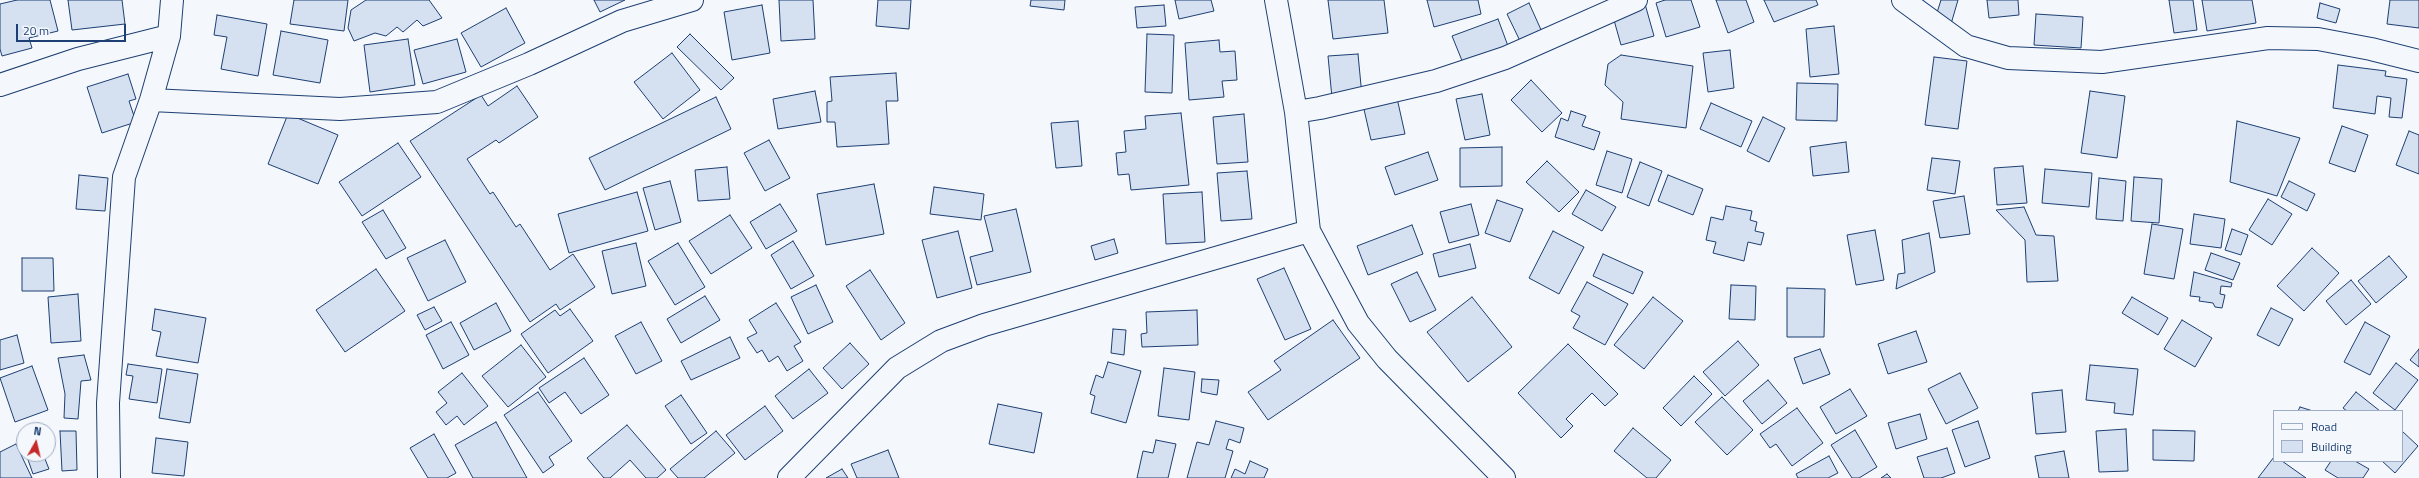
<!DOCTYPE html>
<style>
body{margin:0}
#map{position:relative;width:2419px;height:478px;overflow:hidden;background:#f4f7fb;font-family:"Titillium Web",sans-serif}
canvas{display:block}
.legend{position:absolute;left:2273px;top:410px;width:130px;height:52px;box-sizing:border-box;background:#f4f7fb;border:1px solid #9eadc5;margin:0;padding:5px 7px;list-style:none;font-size:12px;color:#1d3f73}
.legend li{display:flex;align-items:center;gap:8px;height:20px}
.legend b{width:20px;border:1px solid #9eadc5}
.north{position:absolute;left:16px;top:422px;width:40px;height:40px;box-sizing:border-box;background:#f4f7fb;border:1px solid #9eadc5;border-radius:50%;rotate:8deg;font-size:11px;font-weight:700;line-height:16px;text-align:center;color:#1d3f73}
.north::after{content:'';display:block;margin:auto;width:14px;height:18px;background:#c62828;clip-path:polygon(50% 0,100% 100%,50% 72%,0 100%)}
.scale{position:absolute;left:16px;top:24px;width:110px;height:18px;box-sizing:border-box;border:2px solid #1d3f73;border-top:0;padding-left:5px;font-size:12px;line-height:14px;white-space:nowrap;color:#1d3f73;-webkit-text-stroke:3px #f4f7fb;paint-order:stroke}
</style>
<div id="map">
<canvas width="2419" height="478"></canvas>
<ul class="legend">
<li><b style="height:5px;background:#f4f7fb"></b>Road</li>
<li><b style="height:11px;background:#d5e0f0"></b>Building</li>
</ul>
<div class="north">N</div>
<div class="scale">20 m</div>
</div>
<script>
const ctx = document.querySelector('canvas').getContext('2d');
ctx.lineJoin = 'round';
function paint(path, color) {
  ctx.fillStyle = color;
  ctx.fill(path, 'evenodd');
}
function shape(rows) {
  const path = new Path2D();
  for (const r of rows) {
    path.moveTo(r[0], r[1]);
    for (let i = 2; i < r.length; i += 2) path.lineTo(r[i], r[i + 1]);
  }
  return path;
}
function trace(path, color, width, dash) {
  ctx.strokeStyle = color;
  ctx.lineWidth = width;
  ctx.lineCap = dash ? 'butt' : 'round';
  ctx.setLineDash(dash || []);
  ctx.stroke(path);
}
const building = shape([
 [17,0,50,0,58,31,29,38,32,48,2,56,0,49,0,4,17,0],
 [68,0,122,0,125,24,72,30,68,0],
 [294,0,348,0,344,31,290,24,294,0],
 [366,0,429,0,442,18,423,26,417,20,403,32,397,27,386,36,375,33,354,41,348,28,351,10,366,0],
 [594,0,625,0,600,12,594,0],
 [779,0,813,0,815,39,781,41,779,0],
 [878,0,911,0,909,29,876,26,878,0],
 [1031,0,1065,0,1064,10,1030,6,1031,0],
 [1175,0,1211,0,1214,11,1179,19,1175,0],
 [1328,0,1384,0,1388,33,1333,39,1328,0],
 [1427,0,1478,0,1481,14,1434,27,1427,0],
 [1665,0,1691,0,1700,27,1666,37,1656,3,1665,0],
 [1716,0,1746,0,1754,22,1728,33,1716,0],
 [1764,0,1816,0,1818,5,1774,22,1764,0],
 [1941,0,1958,0,1951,24,1935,19,1941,0],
 [1987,0,2018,0,2019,15,1989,18,1987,0],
 [2169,0,2193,0,2197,30,2174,33,2169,0],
 [2202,0,2252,0,2256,23,2207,31,2202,0],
 [2390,0,2419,0,2419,28,2387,24,2390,0],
 [1529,3,1542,32,1521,43,1507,14,1529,3],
 [2320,3,2340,9,2336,23,2317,18,2320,3],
 [1645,4,1654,36,1621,45,1612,13,1645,4],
 [762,5,770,53,732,60,724,12,762,5],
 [1164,5,1166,26,1137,28,1135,7,1164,5],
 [506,8,525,43,481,67,461,33,506,8],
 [2036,14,2083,17,2081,48,2034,45,2036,14],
 [217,15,267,24,258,76,221,69,227,37,214,35,217,15],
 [1498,19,1508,46,1463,63,1452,36,1498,19],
 [1834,26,1839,74,1810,77,1806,29,1834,26],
 [281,31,328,40,320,83,273,75,281,31],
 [690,34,734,78,721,90,677,47,690,34],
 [1147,34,1174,35,1172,93,1145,92,1147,34],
 [408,39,415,85,370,92,364,45,408,39],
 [457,39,466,72,423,84,414,50,457,39],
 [1219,40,1220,52,1235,51,1237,80,1222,81,1224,97,1189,100,1185,43,1219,40],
 [1730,50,1734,88,1708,92,1703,53,1730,50],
 [672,53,700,90,663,119,634,82,672,53],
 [1358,54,1362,96,1332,98,1328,56,1358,54],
 [1621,55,1693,66,1686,128,1621,119,1623,102,1605,85,1608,64,1621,55],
 [1934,57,1967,61,1958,129,1925,125,1934,57],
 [2338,65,2386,71,2385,76,2407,79,2402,118,2389,117,2391,98,2377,96,2375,114,2333,108,2338,65],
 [896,73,898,101,886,101,889,144,837,147,835,122,827,122,827,102,832,101,830,77,896,73],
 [128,74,136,99,129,101,136,122,102,133,87,87,128,74],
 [1531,80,1562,113,1542,132,1511,100,1531,80],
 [1797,83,1838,84,1837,121,1796,120,1797,83],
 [517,86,538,117,499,143,496,140,467,159,490,194,493,192,516,227,520,224,550,270,573,254,595,287,560,310,556,304,530,322,410,141,481,95,488,106,517,86],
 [815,91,821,122,778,129,773,99,815,91],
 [2090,91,2125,96,2117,158,2081,153,2090,91],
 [1482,94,1490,135,1465,140,1456,99,1482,94],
 [716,97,731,129,605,190,589,158,716,97],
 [1397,98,1405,134,1371,140,1363,105,1397,98],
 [1711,103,1752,121,1741,147,1700,129,1711,103],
 [1571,111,1586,116,1582,126,1600,132,1594,150,1555,137,1561,118,1568,121,1571,111],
 [1181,113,1189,185,1131,190,1129,174,1118,175,1116,153,1126,152,1124,131,1146,129,1145,116,1181,113],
 [288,114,338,135,318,184,268,164,288,114],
 [1244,114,1248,162,1217,164,1213,117,1244,114],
 [1763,117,1785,128,1769,162,1747,151,1763,117],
 [1078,121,1082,166,1056,168,1051,123,1078,121],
 [2237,121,2300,138,2277,196,2230,182,2237,121],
 [2342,126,2368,135,2355,172,2329,163,2342,126],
 [2409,131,2419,135,2419,174,2396,165,2409,131],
 [769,140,790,178,765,191,744,153,769,140],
 [1846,142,1849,172,1813,176,1810,147,1846,142],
 [398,143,421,177,362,216,339,182,398,143],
 [1502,147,1502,186,1460,187,1460,148,1502,147],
 [1607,151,1632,159,1622,193,1596,185,1607,151],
 [1428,152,1438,180,1395,195,1385,167,1428,152],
 [1932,158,1960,161,1955,194,1927,190,1932,158],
 [1547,161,1579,192,1559,212,1526,182,1547,161],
 [1640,162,1662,171,1649,206,1627,197,1640,162],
 [2023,166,2027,203,1997,205,1994,168,2023,166],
 [727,167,730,199,698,201,695,170,727,167],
 [2045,169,2092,173,2089,207,2042,203,2045,169],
 [1247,171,1252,219,1221,221,1217,173,1247,171],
 [79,175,108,178,105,211,76,209,79,175],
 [1668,175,1703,189,1693,215,1658,201,1668,175],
 [2134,177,2162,179,2159,223,2131,221,2134,177],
 [2099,178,2126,181,2123,221,2096,219,2099,178],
 [670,181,681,222,655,230,643,188,670,181],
 [2289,181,2315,194,2307,211,2281,197,2289,181],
 [874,184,884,234,826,245,817,194,874,184],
 [934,187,984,194,981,220,930,214,934,187],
 [1586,190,1616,207,1602,231,1572,214,1586,190],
 [637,192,648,231,569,253,558,214,637,192],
 [1202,192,1205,242,1166,244,1163,194,1202,192],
 [1964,196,1970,234,1940,238,1933,201,1964,196],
 [2268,199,2292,214,2272,245,2249,230,2268,199],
 [1497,200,1523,209,1510,242,1485,233,1497,200],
 [780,204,797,231,766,249,750,222,780,204],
 [1471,204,1479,235,1449,243,1440,212,1471,204],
 [1726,206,1752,211,1750,220,1757,222,1755,231,1764,233,1761,245,1748,242,1744,261,1713,253,1716,242,1706,240,1711,217,1723,220,1726,206],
 [2024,207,2036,235,2054,236,2058,281,2027,282,2025,240,1996,210,2024,207],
 [1016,209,1031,272,977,285,970,257,993,251,984,216,1016,209],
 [383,210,406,248,386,259,362,222,383,210],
 [2194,214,2225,219,2221,248,2190,244,2194,214],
 [730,215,752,248,711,274,689,241,730,215],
 [2152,224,2183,229,2174,279,2144,274,2152,224],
 [1412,225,1423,254,1368,275,1357,246,1412,225],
 [2232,229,2248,235,2241,255,2225,250,2232,229],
 [1875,230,1884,280,1856,285,1847,235,1875,230],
 [958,231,972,288,937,298,922,240,958,231],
 [1553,231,1584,247,1559,294,1529,278,1553,231],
 [1929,233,1935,272,1896,289,1898,274,1905,273,1902,240,1929,233],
 [1114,239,1118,253,1095,260,1091,246,1114,239],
 [445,240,466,282,428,301,407,258,445,240],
 [793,241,814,276,791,289,771,255,793,241],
 [636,243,646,286,612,294,602,251,636,243],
 [678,243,705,287,675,305,648,261,678,243],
 [1470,244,1476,268,1439,277,1433,254,1470,244],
 [2312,248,2339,273,2304,311,2277,286,2312,248],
 [2211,253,2240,263,2233,280,2205,270,2211,253],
 [1603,254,1643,272,1633,294,1593,276,1603,254],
 [2389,256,2407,277,2376,303,2358,281,2389,256],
 [22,258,53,258,54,291,22,291,22,258],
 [1284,268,1311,329,1285,340,1257,279,1284,268],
 [376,269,405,311,345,352,316,310,376,269],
 [870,270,905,323,881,340,846,286,870,270],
 [1417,272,1436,310,1410,322,1391,284,1417,272],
 [2194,272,2232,283,2231,287,2221,286,2220,294,2225,295,2222,308,2215,307,2213,303,2199,301,2200,297,2190,296,2194,272],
 [2351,280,2371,304,2346,325,2326,301,2351,280],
 [1587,282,1628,304,1605,345,1573,328,1580,316,1571,311,1587,282],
 [816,285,833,322,808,334,791,297,816,285],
 [1731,285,1756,286,1755,320,1729,319,1731,285],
 [1787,288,1825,289,1824,337,1787,337,1787,288],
 [78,294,81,341,51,343,48,297,78,294],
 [705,296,720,320,681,343,667,319,705,296],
 [1472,297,1512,347,1468,382,1427,332,1472,297],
 [1653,297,1683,321,1644,369,1614,345,1653,297],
 [2132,297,2168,318,2158,335,2122,313,2132,297],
 [496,303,511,331,474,350,460,323,496,303],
 [776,303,801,342,794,346,803,361,787,371,778,356,769,362,762,350,757,353,747,338,757,333,749,320,776,303],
 [434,307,442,321,425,330,417,315,434,307],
 [2271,308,2293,319,2279,346,2257,335,2271,308],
 [155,309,206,318,198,363,156,356,161,332,152,330,155,309],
 [570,309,593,341,548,373,521,334,555,310,560,316,570,309],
 [1197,310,1198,345,1142,347,1141,334,1147,333,1146,312,1197,310],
 [1333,320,1360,358,1268,420,1248,392,1281,370,1274,361,1333,320],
 [2182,320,2212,338,2195,367,2164,349,2182,320],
 [451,322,469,355,443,369,426,335,451,322],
 [641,322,662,361,636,374,615,336,641,322],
 [2365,322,2390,336,2370,375,2344,362,2365,322],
 [1113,329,1126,330,1124,355,1111,353,1113,329],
 [1916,331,1927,362,1888,374,1878,344,1916,331],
 [17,335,24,363,0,370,0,340,17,335],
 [730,337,740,358,691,380,681,361,730,337],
 [1738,341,1759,365,1725,396,1703,372,1738,341],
 [850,343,869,364,842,389,823,368,850,343],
 [1568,344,1618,394,1605,406,1592,393,1566,419,1573,426,1561,438,1518,393,1568,344],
 [521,345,546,377,508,407,482,376,521,345],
 [1820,349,1830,374,1803,384,1794,358,1820,349],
 [2419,349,2419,367,2410,360,2419,349],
 [84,355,91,380,81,381,78,419,64,418,65,394,58,358,84,355],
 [584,358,609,395,581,414,565,392,549,403,539,388,584,358],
 [1108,362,1141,371,1126,423,1091,413,1095,396,1090,394,1096,375,1103,378,1108,362],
 [2396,363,2418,380,2395,410,2373,393,2396,363],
 [128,364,162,369,157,403,129,399,133,376,126,375,128,364],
 [2090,365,2138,369,2133,415,2114,413,2115,403,2086,400,2090,365],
 [32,366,48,410,15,422,0,378,32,366],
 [1164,368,1195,372,1189,420,1158,416,1164,368],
 [167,369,198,374,190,423,159,418,167,369],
 [809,369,828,393,793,419,775,396,809,369],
 [462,373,488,406,464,425,457,416,446,425,436,412,447,403,438,392,462,373],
 [1960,373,1978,408,1946,424,1928,389,1960,373],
 [1694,376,1712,394,1681,426,1663,408,1694,376],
 [1202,379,1219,380,1217,395,1201,392,1202,379],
 [1768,380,1787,403,1762,424,1743,401,1768,380],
 [1850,389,1867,416,1836,434,1820,407,1850,389],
 [2062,390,2066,432,2036,434,2032,393,2062,390],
 [538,392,572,441,549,457,554,465,543,473,504,415,538,392],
 [2356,392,2380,411,2347,411,2343,408,2356,392],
 [681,395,707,433,691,444,665,406,681,395],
 [1722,397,1753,430,1727,455,1695,422,1722,397],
 [998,404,1042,413,1034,453,989,444,998,404],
 [765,406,783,431,745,460,726,435,765,406],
 [2300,407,2313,411,2298,411,2300,407],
 [1797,408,1823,443,1792,466,1776,444,1770,448,1760,434,1797,408],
 [1920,414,1927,439,1896,449,1888,423,1920,414],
 [1216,421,1244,428,1240,443,1229,439,1226,449,1233,451,1225,478,1187,478,1197,442,1209,445,1216,421],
 [1978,421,1990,458,1965,467,1952,430,1978,421],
 [496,422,527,478,473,478,455,445,496,422],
 [627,425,666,470,657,478,646,478,630,460,610,478,604,478,587,458,627,425],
 [1633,428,1671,460,1656,478,1647,478,1614,451,1633,428],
 [2126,429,2128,471,2099,472,2096,431,2126,429],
 [1855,430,1877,467,1859,478,1852,478,1831,445,1855,430],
 [2153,430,2195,431,2194,461,2153,460,2153,430],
 [60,431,76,431,77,470,62,471,60,431],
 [716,431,735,453,704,478,678,478,670,469,716,431],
 [2402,431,2418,446,2395,473,2382,461,2402,461,2402,431],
 [434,434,456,473,447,478,428,478,410,448,434,434],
 [156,438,188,442,184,476,152,473,156,438],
 [1156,440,1176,444,1168,478,1137,478,1143,451,1153,453,1156,440],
 [16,444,32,478,0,478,0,452,16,444],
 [1947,448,1955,473,1941,478,1924,478,1917,457,1947,448],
 [888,450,899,478,857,478,851,464,888,450],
 [2064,451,2069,478,2039,478,2035,456,2064,451],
 [26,454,43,454,49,469,33,474,26,454],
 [1829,456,1838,473,1828,478,1798,478,1796,474,1829,456],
 [2274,457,2274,461,2282,461,2306,478,2258,478,2274,457],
 [1250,461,1268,469,1264,478,1231,478,1235,469,1245,474,1250,461],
 [2331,461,2355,461,2369,469,2363,478,2338,478,2325,470,2331,461],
 [842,469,848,478,826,478,842,469],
 [1887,474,1891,478,1881,478,1887,474]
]);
paint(building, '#d5e0f0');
trace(building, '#1d3f73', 1);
const minor = shape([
 [1276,0,1296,112,1309,231,1358,323,1387,359,1504,478],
 [1903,0,1966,46,2008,58,2102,62,2268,38,2318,39,2371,49,2419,61],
 [0,85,78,59,169,36],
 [151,100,340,109,437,102,529,64,622,21,692,0],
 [1296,112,1320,108,1436,81,1505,58,1636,0],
 [109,478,108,403,124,177,151,100,169,36,172,0],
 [789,478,897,368,941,341,984,325,1309,231]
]);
trace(minor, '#1d3f73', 24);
trace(minor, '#f4f7fb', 22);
</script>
